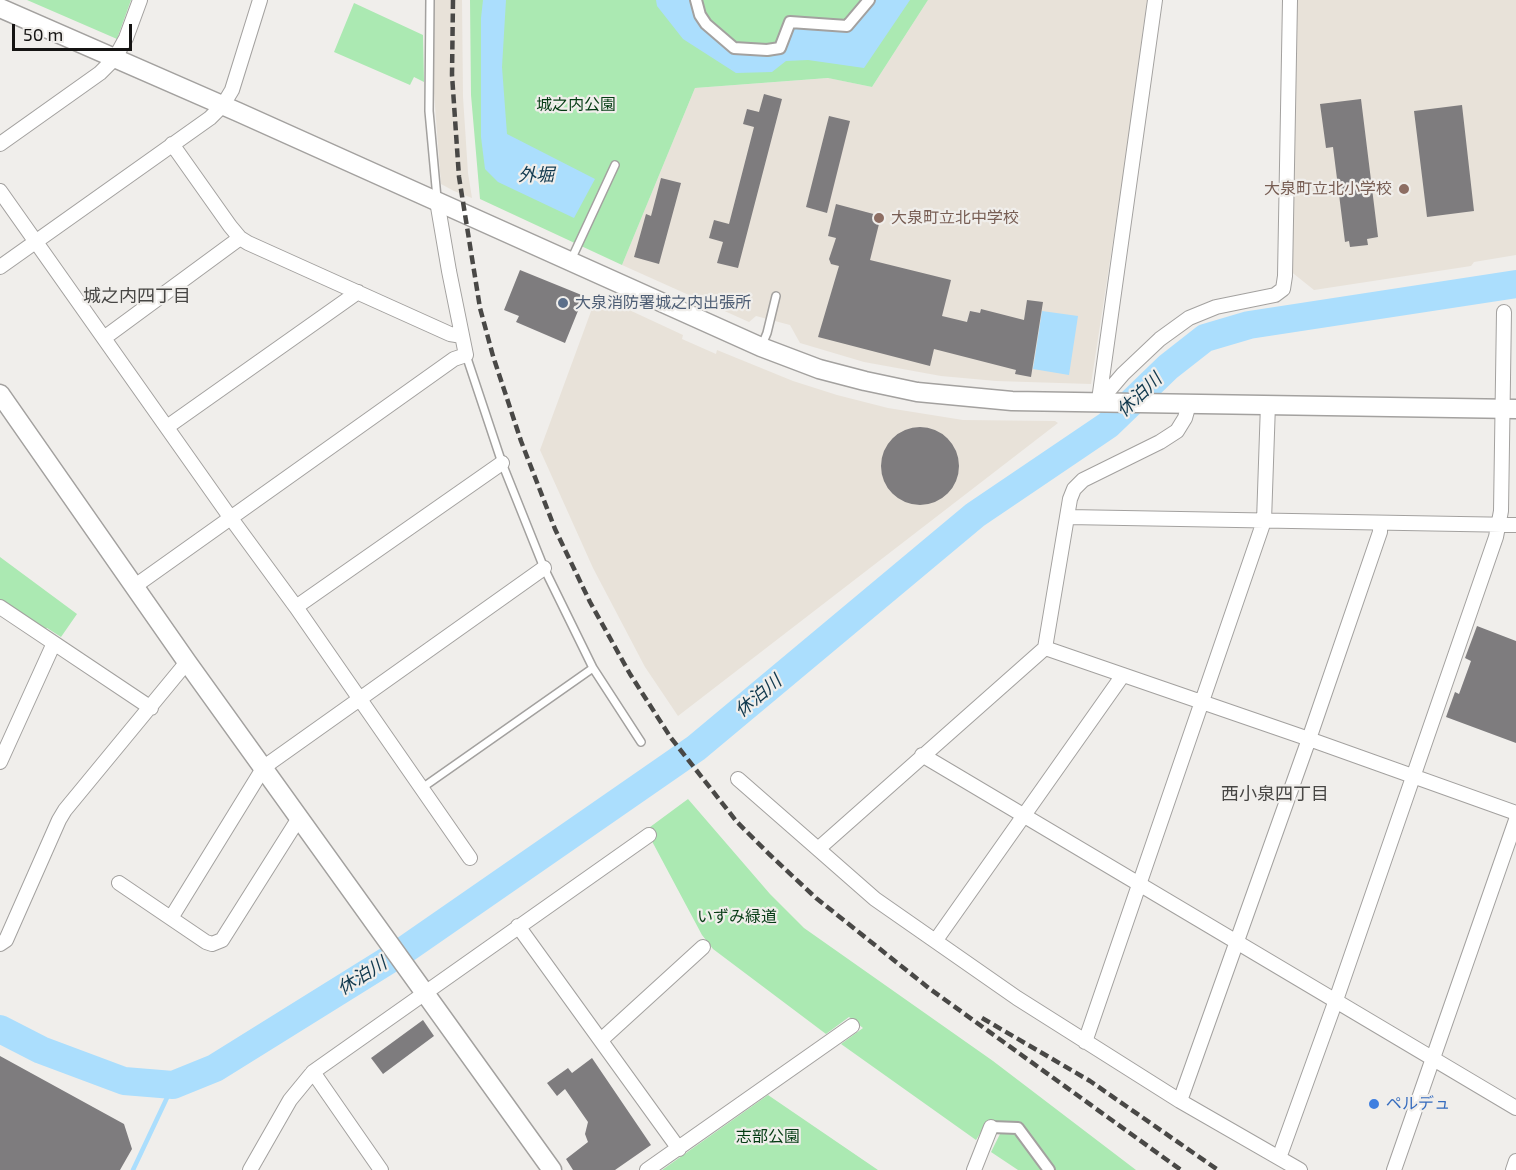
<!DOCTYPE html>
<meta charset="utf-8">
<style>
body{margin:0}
#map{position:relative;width:1516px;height:1170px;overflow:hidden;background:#f0eeeb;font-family:"Exo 2",sans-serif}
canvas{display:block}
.scale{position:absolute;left:12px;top:24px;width:120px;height:27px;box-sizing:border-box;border:3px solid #151413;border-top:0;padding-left:8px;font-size:18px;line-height:21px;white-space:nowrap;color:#151413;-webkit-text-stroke:4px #f0eeeb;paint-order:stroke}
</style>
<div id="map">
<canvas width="1516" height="1170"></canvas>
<div class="scale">50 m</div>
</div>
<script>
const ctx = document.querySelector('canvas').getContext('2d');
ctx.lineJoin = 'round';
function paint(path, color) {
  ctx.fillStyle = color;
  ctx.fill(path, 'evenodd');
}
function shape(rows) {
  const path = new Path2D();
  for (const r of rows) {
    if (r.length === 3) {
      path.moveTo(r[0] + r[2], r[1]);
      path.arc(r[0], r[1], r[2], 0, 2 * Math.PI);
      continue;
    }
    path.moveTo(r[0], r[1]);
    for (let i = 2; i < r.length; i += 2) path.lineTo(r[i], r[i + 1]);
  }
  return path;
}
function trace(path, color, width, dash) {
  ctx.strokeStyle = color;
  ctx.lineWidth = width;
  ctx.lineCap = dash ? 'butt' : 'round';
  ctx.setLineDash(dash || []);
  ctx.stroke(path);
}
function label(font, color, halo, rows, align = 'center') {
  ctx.font = font + ' "Exo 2","Noto Sans JP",sans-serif';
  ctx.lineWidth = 4.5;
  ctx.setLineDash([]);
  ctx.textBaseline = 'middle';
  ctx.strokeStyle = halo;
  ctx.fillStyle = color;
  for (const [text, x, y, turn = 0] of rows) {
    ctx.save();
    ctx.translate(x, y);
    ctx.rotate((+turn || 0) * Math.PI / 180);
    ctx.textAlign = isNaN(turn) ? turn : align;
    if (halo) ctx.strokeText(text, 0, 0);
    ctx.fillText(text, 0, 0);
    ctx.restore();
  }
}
paint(shape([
 [434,0,462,0,463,97,468,173,472,198,454,191,441,184,433,80],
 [928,0,1147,0,1124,170,1091,384,996,381,941,376,864,362,800,343,790,325,756,316,749,322,622,265,695,88,829,78,872,87],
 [1297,0,1516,0,1516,255,1474,262,1471,266,1314,290,1289,270],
 [597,295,683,335,682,339,716,354,717,350,793,381,837,395,888,408,963,420,1055,421,1058,423,678,716,645,667,593,568,540,450]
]), '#e8e2d9');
paint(shape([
 [27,0,131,0,117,39],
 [470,0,928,0,872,87,828,78,695,88,622,265,480,199,471,95],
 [354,3,423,35,424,82,414,77,410,85,334,52],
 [0,557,77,614,61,637,47,628,43,629,0,599],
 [688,799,770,894,804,928,993,1061,1136,1170,1018,1170,991,1152,1000,1134,986,1124,976,1140,841,1044,863,1028,849,1017,826,1034,713,949,702,935,646,830],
 [768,1095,878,1170,879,1170,662,1170]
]), '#abe9b2');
paint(shape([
 [483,0,506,0,502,67,507,134,595,179,574,218,498,182,485,169,481,137,481,18],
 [656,0,690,0,698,23,731,52,769,57,783,53,793,26,849,30,874,0,910,0,864,68,808,60,786,61,772,72,736,73,683,39,657,6],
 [1042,311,1078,316,1069,375,1033,369]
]), '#abdefd');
trace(shape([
 [133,1170,173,1085]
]), '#abdefd', 4.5);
trace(shape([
 [0,1029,41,1050,124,1081,173,1085,215,1068,403,951,696,748,975,515,1108,425,1168,367,1205,338,1249,325,1516,284]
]), '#abdefd', 28);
paint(shape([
 [764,94,782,99,738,268,717,263,723,242,709,238,714,220,729,224,754,127,743,124,747,109,759,112],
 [1361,99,1378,237,1367,239,1368,245,1350,247,1349,241,1345,242,1333,147,1326,148,1320,104],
 [1462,105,1474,211,1427,217,1414,111],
 [829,116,850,121,827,213,806,207],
 [661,178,681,183,659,264,634,257,646,214,651,216],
 [836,204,881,216,870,260,951,280,942,316,967,322,970,311,980,313,981,309,1024,320,1027,300,1043,302,1031,377,1015,374,1016,370,934,349,930,366,818,337,839,266,831,264,829,259,836,238,828,236],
 [520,270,584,296,565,343,516,322,519,316,504,310],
 [920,466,39],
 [1477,626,1516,641,1516,743,1446,717,1455,692,1459,694,1471,661,1465,658],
 [423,1020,434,1036,383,1074,371,1058],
 [0,1056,124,1124,132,1149,120,1170,0,1170],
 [592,1058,651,1145,615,1170,573,1170,566,1159,588,1142,585,1134,588,1122,565,1089,557,1096,547,1083,568,1068,572,1073]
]), '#7e7c7e');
const service = shape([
 [430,0,429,111,437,198],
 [571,260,615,165],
 [762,345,767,333,776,296],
 [466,355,502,463,544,568,593,668,641,742],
 [422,788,593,668]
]);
const pedestrian = shape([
 [696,0,700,15,706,24,734,48,767,50,780,48,790,22,847,26,869,0],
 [991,1127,1018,1128,1049,1170]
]);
const minor = shape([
 [0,144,100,73,115,58,126,38,140,0],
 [172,144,230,226,240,238,248,243,450,334,462,336],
 [0,191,230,517,296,607,470,858],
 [0,267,210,118,223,105,232,90,260,0],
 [104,338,240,238],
 [1099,400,1155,0],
 [1099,402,1123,374,1160,339,1189,318,1216,307,1275,295,1283,289,1285,276,1290,0],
 [1189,404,1185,418,1177,431,1160,442,1083,480,1074,489,1070,499,1045,648,818,849,875,899,1017,998,1180,1101,1300,1170],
 [167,427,358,292],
 [1068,517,1516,525],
 [135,586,454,359,466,355,449,271,437,201],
 [0,607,151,708],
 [296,607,502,463],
 [1045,648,1309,739,1516,813],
 [922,755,1516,1108],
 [0,762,54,643],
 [738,779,818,849],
 [119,883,206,942,212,944,222,940,299,818],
 [171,918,264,767,544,568],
 [518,926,679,1149],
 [936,940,1123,675],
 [0,944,6,940,59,820,65,810,187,662],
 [601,1040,703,947],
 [1085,1042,1264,521,1268,404],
 [313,1072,381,1170],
 [1180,1101,1309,739,1380,532,1380,524],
 [1279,1158,1336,1000,1496,537,1501,511,1504,312],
 [250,1170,290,1100,313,1072,649,835],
 [647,1170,852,1026],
 [974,1170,991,1127],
 [1394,1170,1516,820],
 [1513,1170,1516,1161]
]);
const tertiary = shape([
 [0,8,238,112,761,347,819,369,865,381,917,392,1012,401,1516,409],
 [0,394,187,662,552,1170]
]);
trace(service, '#a3a19f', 10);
trace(pedestrian, '#a3a19f', 14);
trace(minor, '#a3a19f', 16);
trace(tertiary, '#a3a19f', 21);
trace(service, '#fff', 7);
trace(pedestrian, '#fff', 10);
trace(minor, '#fff', 14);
trace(tertiary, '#fff', 18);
trace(shape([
 [453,0,452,75,459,177,480,308,493,356,521,441,555,529,590,602,630,674,671,738,737,822,769,854,816,898,930,989,1181,1170],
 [982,1018,1090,1081,1218,1170]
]), '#494846', 4.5, [9, 4.5]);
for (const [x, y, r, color] of [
 [1404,189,6,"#8d6e63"],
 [879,218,6,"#8d6e63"],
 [563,303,6,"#5c6f8a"],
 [1374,1104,6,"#3f7fe0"]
]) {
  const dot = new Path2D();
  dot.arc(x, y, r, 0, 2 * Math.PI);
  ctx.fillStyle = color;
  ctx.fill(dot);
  trace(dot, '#f0eeeb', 2);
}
label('16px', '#053c14', '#f0eeeb', [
 ["城之内公園",576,105],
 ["いずみ緑道",737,917],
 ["志部公園",768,1137]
]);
label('16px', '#785e54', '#f0eeeb', [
 ["大泉町立北小学校",1392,189],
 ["大泉町立北中学校",891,218,"left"]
], 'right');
label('16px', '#4e5e75', '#f0eeeb', [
 ["大泉消防署城之内出張所",575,303]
], 'left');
label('16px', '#366cbe', '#f0eeeb', [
 ["ペルデュ",1386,1104]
], 'left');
label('italic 18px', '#11394e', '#f0eeeb', [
 ["外堀",536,175],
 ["休泊川",1139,395,-44],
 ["休泊川",758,696,-40],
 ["休泊川",362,976,-32]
]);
label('18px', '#474644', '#f0eeeb', [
 ["城之内四丁目",137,296],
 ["西小泉四丁目",1275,794]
]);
</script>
